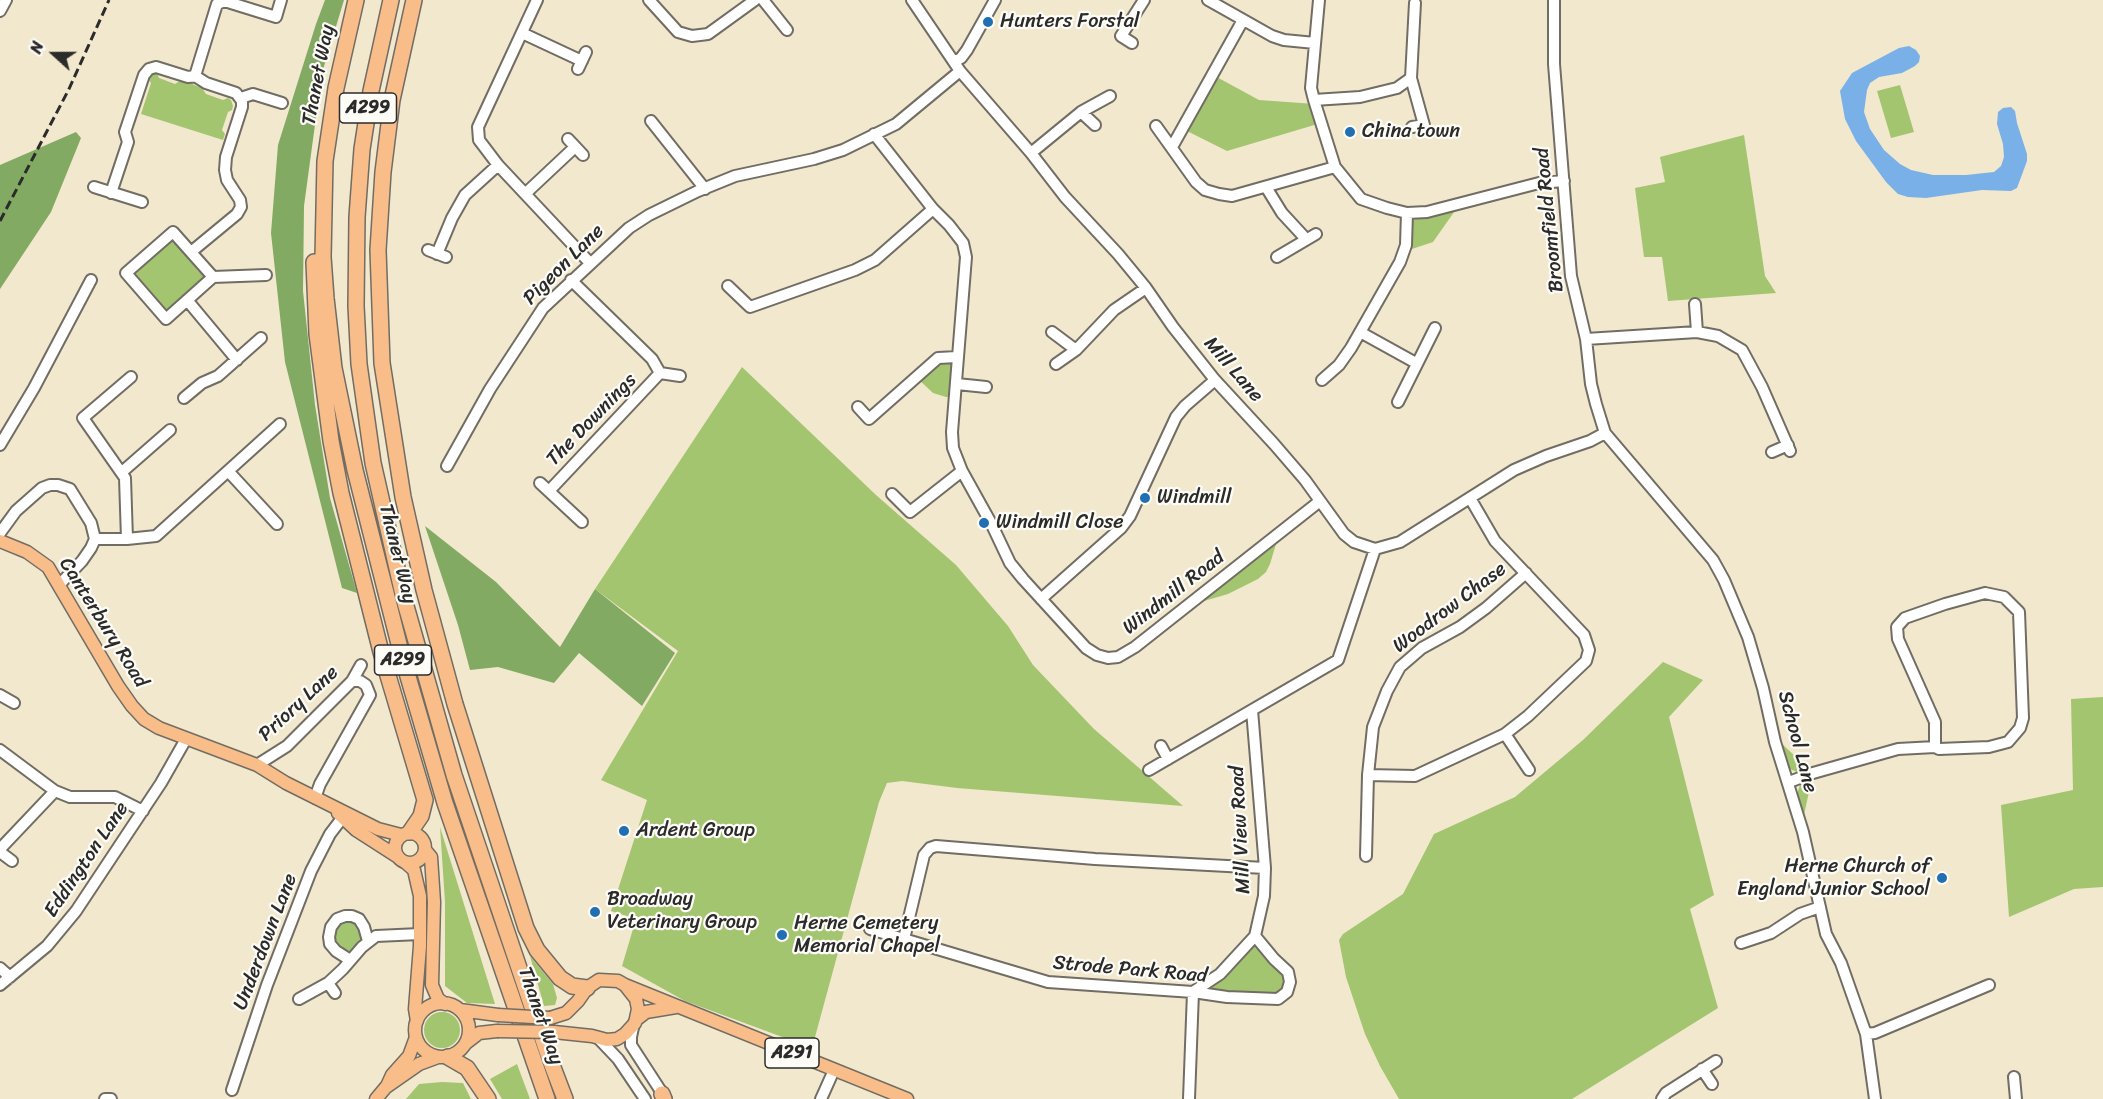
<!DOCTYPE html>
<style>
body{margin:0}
#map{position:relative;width:2103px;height:1099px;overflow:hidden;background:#f2e8ce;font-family:Sriracha,sans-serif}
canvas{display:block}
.north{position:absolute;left:24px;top:24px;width:60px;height:60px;-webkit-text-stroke:4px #fdfcf7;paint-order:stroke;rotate:291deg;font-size:16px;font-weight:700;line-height:24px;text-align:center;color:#2b2b2b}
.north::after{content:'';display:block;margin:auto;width:21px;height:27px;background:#2b2b2b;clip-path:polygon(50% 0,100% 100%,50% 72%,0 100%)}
</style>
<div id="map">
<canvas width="2103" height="1099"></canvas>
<div class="north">N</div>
</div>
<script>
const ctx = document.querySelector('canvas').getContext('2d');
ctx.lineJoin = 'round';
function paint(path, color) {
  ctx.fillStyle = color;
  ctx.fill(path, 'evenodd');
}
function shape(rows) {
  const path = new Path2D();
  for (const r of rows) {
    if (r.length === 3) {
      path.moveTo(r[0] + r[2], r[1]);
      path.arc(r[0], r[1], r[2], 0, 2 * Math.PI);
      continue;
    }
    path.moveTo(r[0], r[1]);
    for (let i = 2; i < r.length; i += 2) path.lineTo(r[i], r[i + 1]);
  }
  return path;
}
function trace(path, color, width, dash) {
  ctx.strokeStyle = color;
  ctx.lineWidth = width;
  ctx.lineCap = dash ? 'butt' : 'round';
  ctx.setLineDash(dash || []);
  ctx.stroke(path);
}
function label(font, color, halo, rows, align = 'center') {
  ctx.font = font + ' Sriracha,sans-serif';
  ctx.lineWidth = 4.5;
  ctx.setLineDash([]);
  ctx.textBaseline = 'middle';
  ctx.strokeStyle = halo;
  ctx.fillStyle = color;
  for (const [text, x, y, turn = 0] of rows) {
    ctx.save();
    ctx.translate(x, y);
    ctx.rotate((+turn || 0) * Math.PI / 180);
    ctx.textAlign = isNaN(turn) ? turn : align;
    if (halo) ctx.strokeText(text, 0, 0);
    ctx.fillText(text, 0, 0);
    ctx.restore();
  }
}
paint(shape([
 [154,73,157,73,159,78,175,84,181,80,189,81,194,85,202,88,206,94,223,100,228,98,231,100,233,106,232,110,228,112,222,130,225,134,223,140,141,114,151,83,149,80],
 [1213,75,1259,100,1315,104,1321,123,1227,151,1183,129],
 [1900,85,1914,132,1891,138,1877,91],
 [1744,135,1765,276,1776,293,1668,301,1662,257,1644,257,1635,188,1665,182,1660,157],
 [1459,205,1433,242,1403,252,1407,213],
 [173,232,179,238,177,246,183,252,190,251,194,256,192,263,198,271,207,270,213,277,166,318,126,273],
 [957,357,955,397,946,397,933,393,916,377,938,358],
 [742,367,876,495,956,565,1008,626,1033,665,1094,729,1183,806,957,788,902,781,887,783,879,802,812,1048,685,1001,622,966,636,919,611,911,647,800,601,780,678,651,595,589],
 [1279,534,1270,564,1266,572,1258,579,1228,594,1187,606],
 [1663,662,1703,680,1669,717,1714,895,1690,909,1718,1008,1572,1099,1399,1099,1380,1066,1365,1034,1346,977,1339,940,1343,934,1403,894,1434,834,1515,797,1583,740],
 [2103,697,2103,887,2074,889,2009,917,2001,805,2073,790,2071,699],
 [1780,742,1813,773,1804,815,1798,817,1796,797,1800,785,1799,773,1790,769,1784,769],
 [440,827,495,1004,467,1003,445,986,445,902],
 [352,916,368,936,354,955,336,951,331,927],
 [1255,936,1290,982,1278,999,1193,992],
 [530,956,553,984,557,998,555,1005,544,1006],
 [442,1030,18],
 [517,1064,530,1099,502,1099,490,1079],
 [442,1082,463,1083,471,1099,406,1099,419,1084]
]), '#a3c56f');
paint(shape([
 [325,0,344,0,322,73,304,206,303,291,315,405,330,498,357,593,342,588,285,362,271,233,278,145,316,24],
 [76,132,81,138,51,212,0,289,0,165],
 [425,526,496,582,560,647,595,589,675,653,642,706,579,653,554,683,498,667,470,670,458,625]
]), '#82aa62');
paint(shape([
 [1909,46,1916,50,1920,56,1919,62,1915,66,1902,73,1879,77,1870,83,1867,90,1864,112,1870,129,1884,150,1900,164,1911,170,1933,175,1966,175,1994,172,2001,166,2004,157,2003,144,1997,124,1998,112,2003,108,2011,107,2015,111,2017,123,2027,154,2027,161,2017,188,2011,191,1982,190,1926,198,1908,197,1898,194,1886,182,1856,141,1845,119,1840,91,1852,73,1899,48]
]), '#79b0e8');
const minor = shape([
 [537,0,478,127,479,140,498,165,590,263],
 [649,0,678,32,692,36,708,34,755,0],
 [763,0,787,30],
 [912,0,960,71,1031,153,1065,197,1118,254,1146,288,1173,327,1215,380,1274,444,1305,480,1344,534,1354,542,1375,549,1400,542,1514,470,1546,456,1590,441,1605,433],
 [1208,0,1272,36,1284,40,1315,43],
 [1319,0,1311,88,1314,100,1335,167,1361,199,1387,208,1407,213,1427,212,1539,183,1564,181],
 [1554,0,1554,64,1571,276,1586,339,1591,384,1596,404,1605,433,1713,560,1724,580,1748,637,1763,688,1775,742,1803,832,1826,934,1841,963,1866,1034,1875,1099],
 [0,11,6,0],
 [522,33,582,61],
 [1132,43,1121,36,1144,0],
 [954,62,961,58,967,50,995,0],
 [578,69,586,52],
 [1411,78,1424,125,1412,127],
 [241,98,253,94,282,103],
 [1314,100,1360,97,1397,88,1411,78,1415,3],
 [1081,112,1095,125],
 [651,121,705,189],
 [1156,126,1196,182,1205,190,1219,194,1232,196,1335,167],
 [874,134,933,209,949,225,963,243,966,257,952,432,953,448,962,471,992,525,1010,563,1023,579,1086,648,1097,655,1108,658,1118,657,1135,647,1320,501],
 [568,139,583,155],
 [1172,147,1243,20],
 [1031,153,1081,112,1110,96],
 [94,187,142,202],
 [1266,187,1282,213,1306,239],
 [111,193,128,142,125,132,144,75,149,69,156,67,188,77,195,76],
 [526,193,575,147],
 [173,232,213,277,166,319,126,273,173,232],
 [428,250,446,257],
 [191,252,237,214,241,207,240,200,227,180,225,170,226,157,242,107,242,101,236,93,206,83,195,76,217,4,225,1,231,3,276,17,281,0],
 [437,254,452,218,465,195,498,165],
 [1277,257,1316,234],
 [213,277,266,275],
 [728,286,750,307,855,270,875,260,933,209],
 [187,300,237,360],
 [1695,304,1697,332],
 [1052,332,1076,350],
 [1360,332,1416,363],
 [1586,339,1697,332,1718,336,1742,350,1762,387,1790,451],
 [1056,364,1076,350,1114,310,1146,288],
 [660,373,680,376],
 [1322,380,1339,365,1351,348,1400,262,1406,245,1407,213],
 [957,384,986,387],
 [184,398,202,383,218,376,261,338],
 [1398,402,1435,328],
 [858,407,869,419,938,358,957,357],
 [0,445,34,388,91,280],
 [1772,452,1788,445],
 [447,466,490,389,543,308,629,228,649,215,698,191,735,176,814,159,843,150,896,124,960,71],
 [228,471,280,424],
 [122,472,170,430],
 [540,483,582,522],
 [549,491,660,373,652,359,571,280],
 [892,494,910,512,962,471],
 [0,533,16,511,42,488,50,485,58,485,70,489,91,523,95,539,91,548,82,561,60,584],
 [95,539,127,539,125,478,83,418,131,377],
 [127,539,156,536,228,471,277,524],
 [1985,593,2004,597,2019,612,2023,718,2020,728,2008,742,1989,747,1939,749,1935,747,1935,722,1898,639,1897,627,1905,618,1945,604,1985,593],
 [1041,599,1121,528,1130,516,1176,417,1185,406,1215,380],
 [0,695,14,703],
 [1505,734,1529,770],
 [1161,746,1168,759],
 [0,750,55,791,70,797,115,797,143,811],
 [257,765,287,746,352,681,361,665],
 [1149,770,1252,710],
 [1368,775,1415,776,1505,734,1528,716,1586,661,1589,650,1584,635,1495,541,1470,498],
 [1789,782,1813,773,1898,749,1935,747],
 [315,798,320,784,370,695,366,685,360,681,352,681],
 [0,849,55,791],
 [0,852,12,861],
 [1366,856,1368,775,1373,727,1387,691,1400,667,1422,648,1460,627,1486,608,1526,573],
 [870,929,1048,982,1193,992,1227,997,1278,999,1287,992,1290,982,1288,972,1274,959,1255,936],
 [904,939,924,855,930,848,936,846,1095,859,1265,868],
 [1741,943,1771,933,1800,914,1820,907],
 [350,960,336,951,330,944,329,937,331,927,337,919,345,916,352,916,359,919,364,927,368,941],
 [0,968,10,977],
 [328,983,335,993],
 [0,985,47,946,76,911,161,783,186,739],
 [299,999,328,983,343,969,362,947,376,936,420,934],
 [634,1023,631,1037,631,1045,666,1099],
 [1866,1034,1875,1033,1989,985],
 [599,1039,618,1059,645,1099],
 [1702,1069,1712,1084],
 [2014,1077,2016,1099],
 [232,1090,267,985,311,871,330,834,346,813],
 [105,1099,111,1099],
 [821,1099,834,1070],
 [1189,1099,1193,992,1220,974,1255,936,1264,896,1265,868,1252,710,1338,660,1375,549],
 [1662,1099,1666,1093,1716,1061]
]);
const major = shape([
 [0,541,27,552,48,567,118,686,132,706,144,719,159,728,257,765,286,783,378,829,401,835],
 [338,813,356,830,398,857],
 [410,848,15],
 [426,851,431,857,434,902,432,985,438,999,445,1004],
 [405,862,414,870,420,896,420,946,415,1009,417,1021],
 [625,985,907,1099],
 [442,1030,27],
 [460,1010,498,1015],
 [550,1018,566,1013,578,1001,587,988,599,980,618,981,625,985,636,999,638,1009,635,1023,625,1034,617,1039,607,1040,592,1036,554,1032],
 [637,1019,646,1012,676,1007],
 [466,1043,479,1033,497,1031],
 [387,1086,392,1075,409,1056,416,1037],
 [376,1099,386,1087,419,1064,438,1057]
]);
const highway = shape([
 [356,0,336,88,325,161,323,257,326,298,334,368,355,470,402,656,445,803,547,1099],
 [391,0,371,91,362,149,357,217,356,306,359,364,373,463,404,599,454,775,549,1057,565,1099],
 [414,0,392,100,383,172,378,250,382,363,403,497,424,590,455,704,526,928,537,950,560,978,572,986,587,988],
 [314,262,317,334,331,441,341,493,381,652,425,800,421,816,410,832],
 [448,1057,467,1068,488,1099],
 [662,1094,664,1099]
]);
trace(minor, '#716d64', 14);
trace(major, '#716d64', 15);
trace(highway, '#716d64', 18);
trace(minor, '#fff', 10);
trace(major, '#f8bd89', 12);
trace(highway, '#f8bd89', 15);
trace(shape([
 [0,221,69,89,109,0]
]), '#2b2b2b', 3, [9, 4.5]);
const majorBridge = shape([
 [498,1015,550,1018],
 [497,1031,554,1032]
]);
trace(majorBridge, '#716d64', 15, []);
trace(majorBridge, '#f8bd89', 12);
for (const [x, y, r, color] of [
 [988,22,6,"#1f6fb2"],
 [1350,132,6,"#1f6fb2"],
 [1145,498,6,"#1f6fb2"],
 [984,523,6,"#1f6fb2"],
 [624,831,6,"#1f6fb2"],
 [1942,878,6,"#1f6fb2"],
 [595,912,6,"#1f6fb2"],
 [782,935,6,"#1f6fb2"]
]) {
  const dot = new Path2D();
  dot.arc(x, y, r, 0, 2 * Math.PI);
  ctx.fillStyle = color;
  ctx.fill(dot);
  trace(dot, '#fdfcf7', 2);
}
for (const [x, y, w] of [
 [368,108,57],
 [403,660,57],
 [792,1053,54]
]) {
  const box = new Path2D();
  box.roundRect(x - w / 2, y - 15, w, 30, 4.5);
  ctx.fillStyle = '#fdfcf7';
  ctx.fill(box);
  trace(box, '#2b2b2b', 1.5);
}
label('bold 18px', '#2b2b2b', null, [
 ["A299",368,108],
 ["A299",403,660],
 ["A291",792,1053]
]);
label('20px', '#2b2b2b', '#fdfcf7', [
 ["Hunters Forstal",1000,22],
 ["China town",1362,132],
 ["Windmill",1157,498],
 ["Windmill Close",996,523],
 ["Ardent Group",636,831],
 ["Herne Church of",1930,867,"right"],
 ["England Junior School",1930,890,"right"],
 ["Broadway",607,900],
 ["Veterinary Group",607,923],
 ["Herne Cemetery",794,924],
 ["Memorial Chapel",794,947]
], 'left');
label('20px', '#2b2b2b', '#fdfcf7', [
 ["Thanet Way",319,75,-79],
 ["Broomfield Road",1550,220,-96],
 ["Pigeon Lane",564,265,-45],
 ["Mill Lane",1233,370,49],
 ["The Downings",592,420,-46],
 ["Thanet Way",397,554,76],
 ["Windmill Road",1174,593,-38],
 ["Woodrow Chase",1450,608,-37],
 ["Canterbury Road",103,623,58],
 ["Priory Lane",299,704,-43],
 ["School Lane",1797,742,75],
 ["Mill View Road",1241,830,-93],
 ["Eddington Lane",87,860,-56],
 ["Underdown Lane",266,942,-69],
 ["Strode Park Road",1130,970,5],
 ["Thanet Way",540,1016,71]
]);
</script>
